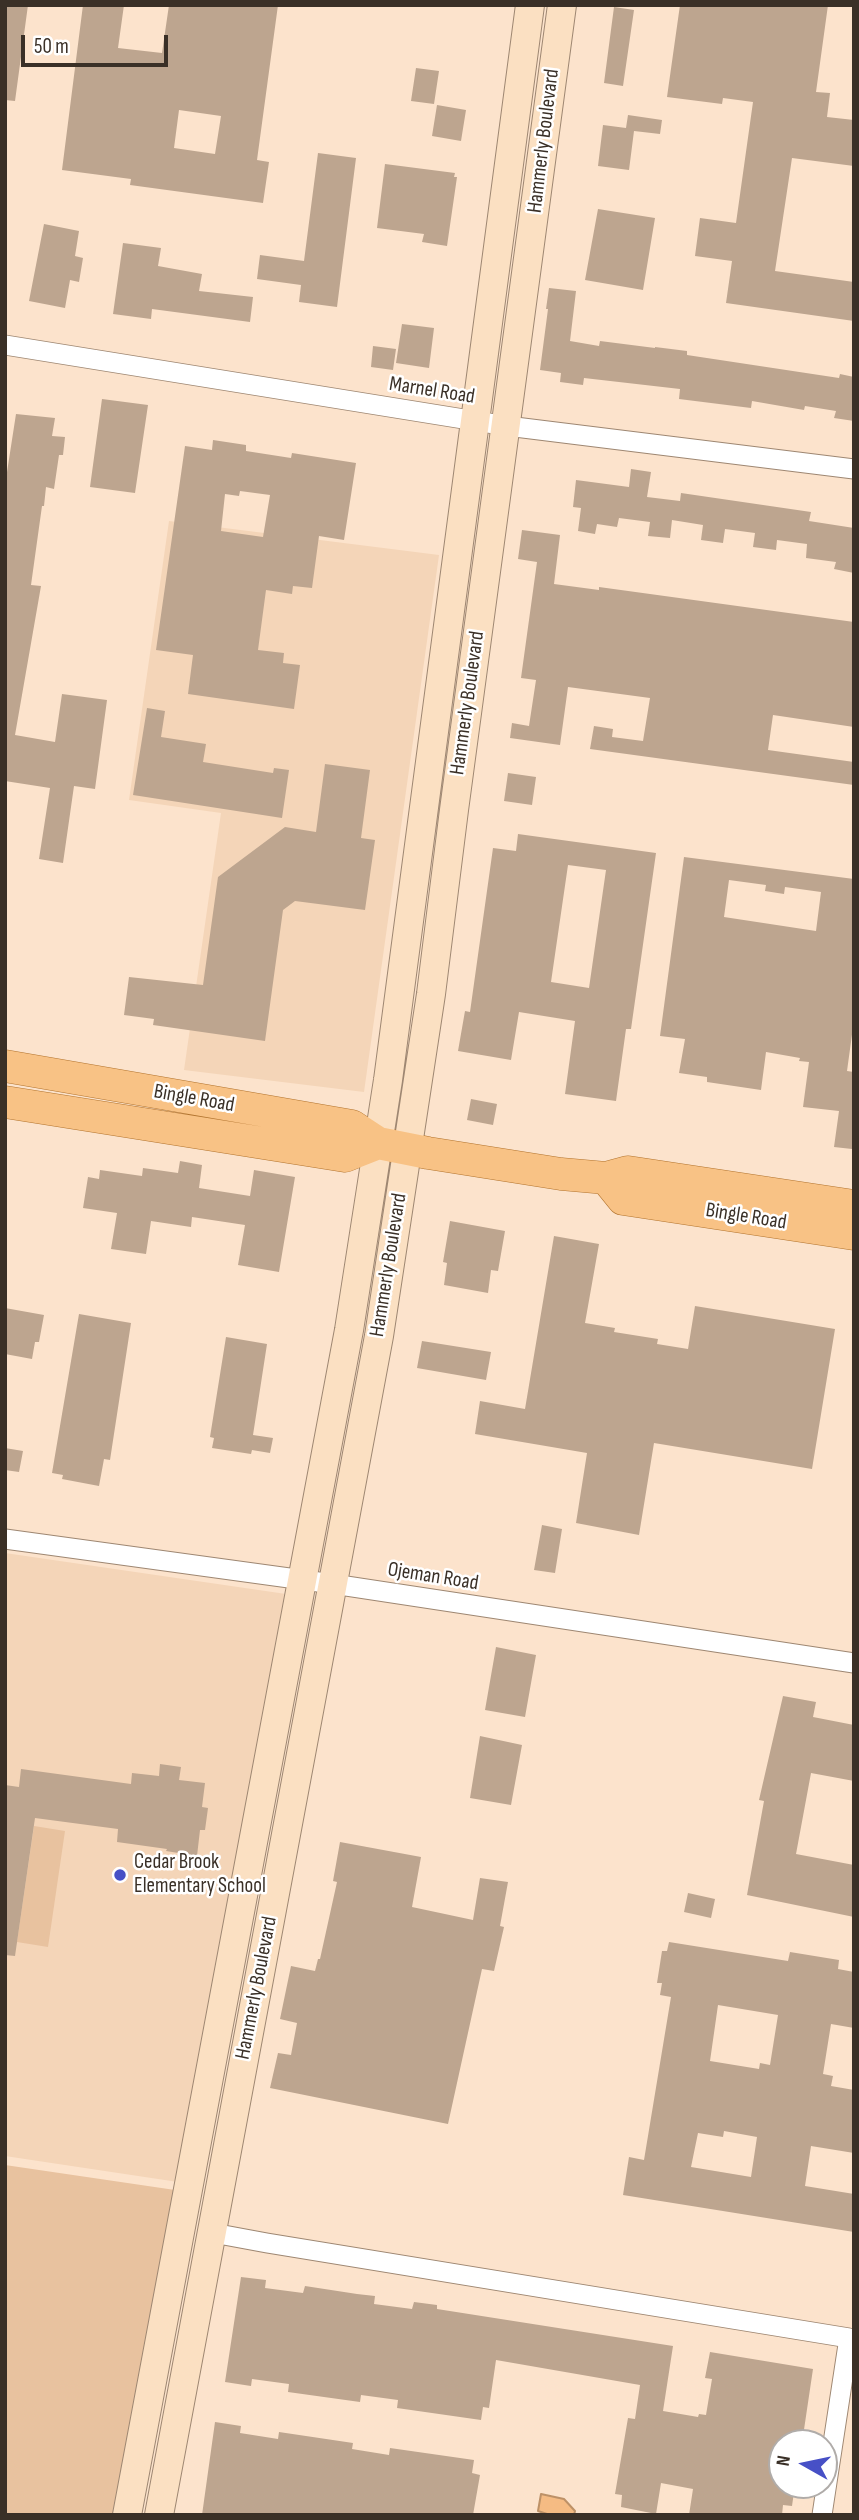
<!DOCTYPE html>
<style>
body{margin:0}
#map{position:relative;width:859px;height:2520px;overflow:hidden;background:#fce3cc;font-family:"Sofia Sans Condensed",sans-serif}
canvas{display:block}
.frame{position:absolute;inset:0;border:7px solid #3a3027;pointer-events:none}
.north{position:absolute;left:768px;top:2429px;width:70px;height:70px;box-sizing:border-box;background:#fff;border:2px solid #b0aca9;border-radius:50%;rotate:279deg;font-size:19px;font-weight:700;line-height:28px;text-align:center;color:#3a3027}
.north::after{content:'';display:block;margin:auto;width:24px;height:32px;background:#4750c6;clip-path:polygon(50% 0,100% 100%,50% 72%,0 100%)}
.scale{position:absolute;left:21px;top:35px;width:147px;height:32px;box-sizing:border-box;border:4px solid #3a3027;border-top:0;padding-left:9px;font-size:21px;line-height:24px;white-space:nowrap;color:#3a3027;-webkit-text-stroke:5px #fff;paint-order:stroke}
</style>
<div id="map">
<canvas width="859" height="2520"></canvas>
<div class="frame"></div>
<div class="north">N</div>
<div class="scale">50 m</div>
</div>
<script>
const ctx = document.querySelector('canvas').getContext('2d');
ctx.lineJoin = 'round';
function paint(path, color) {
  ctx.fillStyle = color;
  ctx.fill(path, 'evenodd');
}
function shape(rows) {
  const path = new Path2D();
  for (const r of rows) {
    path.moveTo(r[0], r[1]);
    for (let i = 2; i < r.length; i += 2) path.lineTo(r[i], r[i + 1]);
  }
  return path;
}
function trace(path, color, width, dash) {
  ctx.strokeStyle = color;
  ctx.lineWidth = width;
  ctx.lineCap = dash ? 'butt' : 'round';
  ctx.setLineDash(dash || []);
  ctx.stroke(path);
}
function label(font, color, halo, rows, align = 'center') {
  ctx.font = font + ' "Sofia Sans Condensed",sans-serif';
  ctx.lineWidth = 5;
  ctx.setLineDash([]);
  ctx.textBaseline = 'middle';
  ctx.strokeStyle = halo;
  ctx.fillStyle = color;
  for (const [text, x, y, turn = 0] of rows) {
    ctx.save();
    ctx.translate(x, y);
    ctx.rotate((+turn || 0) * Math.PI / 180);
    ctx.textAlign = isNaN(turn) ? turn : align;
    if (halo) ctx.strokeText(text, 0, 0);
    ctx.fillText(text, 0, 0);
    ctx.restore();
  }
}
paint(shape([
 [169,521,439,555,364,1092,184,1070,221,813,129,800],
 [5,1553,286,1594,178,2182,5,2156]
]), '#f4d5b8');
paint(shape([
 [34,1826,65,1831,48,1947,17,1942],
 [5,2165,175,2190,114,2515,5,2515]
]), '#e8c29f');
const water = shape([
 [541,2494,564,2499,575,2511,574,2515,550,2515,538,2511,541,2494]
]);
paint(water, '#f5bb83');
trace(water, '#bd9167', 2);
paint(shape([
 [5,5,28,5,15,101,5,100],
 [83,5,124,5,118,48,162,53,169,5,278,5,257,160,269,162,263,203,130,185,131,179,62,170],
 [179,110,221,116,215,154,174,148],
 [680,5,828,5,816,92,830,93,827,117,854,120,854,166,792,158,775,271,854,282,854,321,726,303,732,261,695,256,700,218,736,223,753,102,723,98,722,104,667,97],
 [614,7,634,10,623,86,604,83],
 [416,68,439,71,434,104,411,101],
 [437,105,466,110,461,141,432,136],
 [628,115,662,120,660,134,634,131,629,170,598,166,603,125,626,128],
 [318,153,356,158,337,307,299,302,301,285,257,279,260,255,304,261],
 [385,164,455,173,454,177,457,177,447,246,422,242,424,234,377,228],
 [598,209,655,218,643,290,585,280],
 [44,224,79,231,75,256,83,258,79,282,70,280,65,308,29,301],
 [123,243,161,248,158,266,202,274,199,291,253,297,250,322,152,309,151,319,113,314],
 [549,288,576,291,570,341,599,346,600,341,655,348,655,347,687,351,687,355,839,378,840,374,854,377,854,421,834,418,836,411,805,406,804,410,752,401,751,408,679,399,680,389,584,378,583,385,560,382,561,373,540,370,548,309,546,309],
 [402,324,434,328,429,368,396,363],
 [373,346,396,349,393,370,371,367],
 [102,399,148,405,135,493,90,487],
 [16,414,55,418,52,436,65,437,63,455,59,455,54,489,46,487,44,506,42,506,31,585,41,586,15,735,55,742,62,694,107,700,95,789,74,786,63,863,39,859,50,788,5,781,5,485],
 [213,440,246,445,246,451,291,458,292,453,356,463,344,540,319,536,312,588,293,586,292,594,266,590,258,650,284,653,283,663,300,665,294,709,188,694,193,655,156,650,185,446,212,450],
 [240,491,270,495,263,537,221,531,225,494,239,496],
 [631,469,651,472,647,497,680,501,681,493,811,512,809,521,854,528,854,573,834,569,836,562,806,558,807,544,777,540,776,550,753,547,755,533,725,529,723,543,701,540,703,525,672,520,670,538,648,536,650,522,619,518,617,527,597,524,595,534,578,531,581,508,573,507,576,480,629,487],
 [522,530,560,535,554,584,599,590,599,587,854,622,854,727,773,715,768,750,854,762,854,785,590,749,594,726,613,729,612,737,643,741,650,698,568,687,560,745,510,738,512,723,529,726,536,680,521,678,537,562,518,559],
 [147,708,165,711,161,737,206,744,203,762,273,773,274,768,289,770,282,818,133,795],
 [325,764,370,770,361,838,375,840,365,910,295,901,283,910,265,1041,153,1025,154,1019,124,1015,129,977,203,985,218,877,285,827,316,832],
 [508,773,536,777,532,805,504,801],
 [518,834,656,853,631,1029,626,1029,616,1101,565,1094,575,1021,519,1012,511,1060,458,1051,465,1011,470,1012,493,848,516,851],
 [568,865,606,870,589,988,551,982],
 [684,857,854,879,854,1020,847,1071,854,1072,852,1149,834,1147,839,1111,803,1107,809,1062,799,1061,800,1058,766,1052,761,1090,707,1082,707,1077,679,1073,685,1039,660,1036],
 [729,880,766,885,765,891,784,894,785,887,821,892,816,931,724,917],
 [471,1099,497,1104,493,1125,467,1120],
 [180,1161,202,1165,199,1188,250,1196,254,1170,295,1177,279,1272,238,1265,245,1225,192,1217,191,1227,151,1221,146,1254,111,1249,117,1213,83,1208,88,1177,99,1179,100,1170,142,1176,143,1168,178,1173],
 [450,1221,505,1231,498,1271,491,1270,488,1293,444,1285,447,1263,443,1262],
 [554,1236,599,1244,585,1323,615,1328,614,1332,658,1339,657,1344,688,1349,695,1306,835,1329,812,1469,654,1443,639,1535,576,1523,587,1453,475,1434,480,1401,525,1409],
 [5,1308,44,1315,39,1342,35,1342,32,1359,5,1354],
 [79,1314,131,1323,110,1460,104,1459,99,1486,62,1479,63,1475,52,1473],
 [226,1337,267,1344,253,1435,273,1438,270,1453,252,1450,251,1454,212,1448,214,1438,210,1437],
 [422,1341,491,1352,486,1380,417,1368],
 [5,1448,23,1451,19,1472,5,1470],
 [542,1525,562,1529,555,1573,534,1570],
 [496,1647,536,1655,525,1717,485,1710],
 [783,1696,816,1702,813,1717,854,1725,854,1781,811,1773,796,1854,854,1865,854,1917,747,1895,764,1801,759,1800],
 [480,1736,522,1745,511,1805,470,1798],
 [160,1764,181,1767,179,1780,205,1783,202,1807,208,1808,205,1830,200,1830,197,1856,166,1851,167,1849,117,1842,118,1829,35,1818,15,1956,5,1955,5,1785,19,1787,21,1769,131,1784,132,1773,159,1776],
 [340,1842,421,1857,412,1907,473,1920,480,1878,508,1882,500,1926,504,1927,494,1971,482,1969,448,2124,270,2088,278,2053,291,2055,297,2023,280,2019,291,1966,315,1971,318,1959,320,1959,337,1882,333,1881],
 [688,1893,715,1899,711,1918,684,1912],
 [669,1942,788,1961,790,1952,839,1960,838,1969,854,1972,854,2028,831,2024,823,2074,833,2076,831,2086,854,2090,854,2153,811,2146,805,2186,854,2194,854,2232,623,2195,629,2157,644,2160,671,1997,660,1995,662,1983,657,1983,662,1951,667,1951],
 [718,2005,778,2015,770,2065,760,2063,759,2069,710,2061],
 [724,2131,757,2137,751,2177,691,2167,698,2133,723,2137],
 [241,2277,266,2280,265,2288,303,2293,305,2286,357,2294,375,2296,374,2304,412,2309,414,2302,437,2305,437,2309,673,2346,663,2411,698,2417,699,2414,706,2415,712,2379,705,2378,710,2352,813,2369,802,2443,782,2443,782,2485,795,2485,792,2506,783,2505,782,2515,689,2515,693,2489,661,2483,656,2514,621,2507,622,2495,615,2494,628,2418,635,2419,640,2385,496,2360,489,2408,483,2407,481,2420,397,2408,398,2400,361,2395,360,2402,288,2392,289,2384,252,2379,251,2386,225,2382],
 [215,2422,241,2426,240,2433,278,2439,279,2432,353,2443,352,2449,389,2455,390,2448,474,2460,472,2473,480,2475,473,2515,202,2515]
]), '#bda58f');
const minor = shape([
 [5,345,507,426,854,469],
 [5,1539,333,1584,854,1663],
 [213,2233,267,2243,849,2338,822,2515]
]);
const secondary = shape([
 [127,2515,349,1330,388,1080,530,5],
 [159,2515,379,1336,431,994,454,810,562,5]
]);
const primary = shape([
 [5,1066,352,1126,378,1143,428,1153,561,1174,606,1178,628,1172,854,1206],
 [5,1102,345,1156,378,1143],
 [606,1178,623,1199,854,1234]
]);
trace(minor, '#9e8772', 21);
trace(secondary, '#9e8772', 30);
trace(primary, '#b2742f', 33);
trace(minor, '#fff', 19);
trace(secondary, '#fbe0c2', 28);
trace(primary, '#f8c285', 32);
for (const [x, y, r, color] of [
 [120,1875,7,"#4750c6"]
]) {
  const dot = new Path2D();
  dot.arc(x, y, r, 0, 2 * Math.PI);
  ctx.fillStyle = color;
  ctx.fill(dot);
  trace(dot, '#fff', 2.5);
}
label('21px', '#3a3027', '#fff', [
 ["Hammerly Boulevard",544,141,-83],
 ["Marnel Road",432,391,9],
 ["Hammerly Boulevard",468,703,-82],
 ["Bingle Road",194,1099,10],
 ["Bingle Road",746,1217,9],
 ["Hammerly Boulevard",389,1265,-81],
 ["Ojeman Road",433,1577,9],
 ["Hammerly Boulevard",257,1988,-79]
]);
label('21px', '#3a3027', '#fff', [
 ["Cedar Brook",134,1863],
 ["Elementary School",134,1887]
], 'left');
</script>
